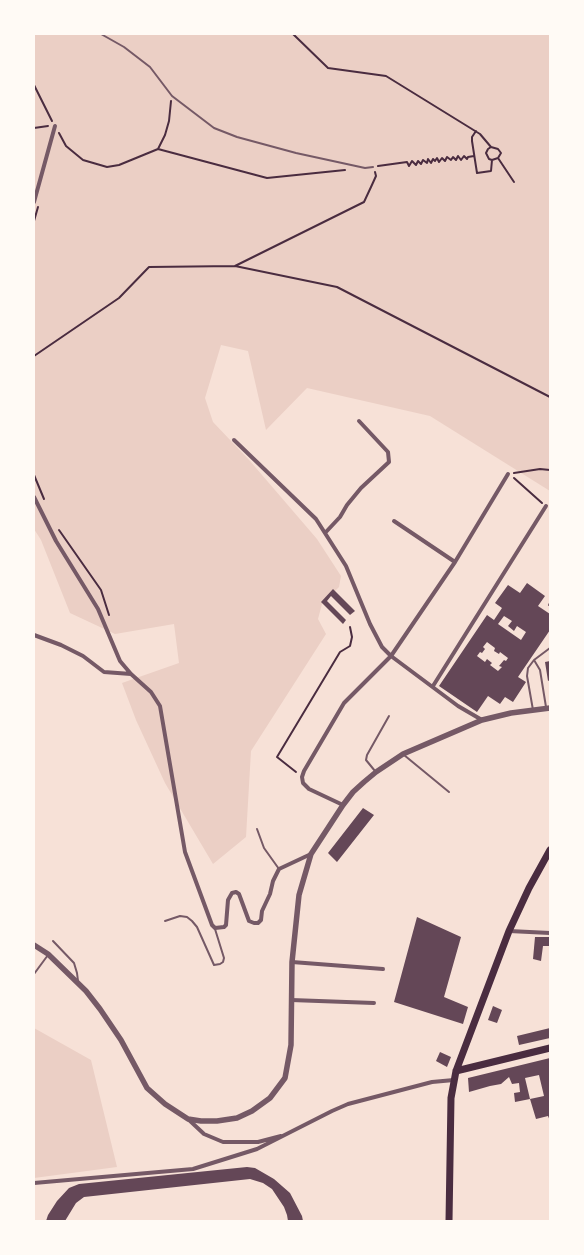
<!DOCTYPE html>
<style>
body{margin:0}
#map{position:relative;width:584px;height:1255px;overflow:hidden;background:#f7e1d7;font-family:Montserrat,sans-serif}
canvas{display:block}
.frame{position:absolute;inset:0;border:35px solid #fffaf5;pointer-events:none}
</style>
<div id="map">
<canvas width="584" height="1255"></canvas>
<div class="frame"></div>
</div>
<script>
const ctx = document.querySelector('canvas').getContext('2d');
ctx.lineJoin = 'round';
function paint(path, color) {
  ctx.fillStyle = color;
  ctx.fill(path, 'evenodd');
}
function shape(rows) {
  const path = new Path2D();
  for (const r of rows) {
    path.moveTo(r[0], r[1]);
    for (let i = 2; i < r.length; i += 2) path.lineTo(r[i], r[i + 1]);
  }
  return path;
}
function trace(path, color, width, dash) {
  ctx.strokeStyle = color;
  ctx.lineWidth = width;
  ctx.lineCap = dash ? 'butt' : 'round';
  ctx.setLineDash(dash || []);
  ctx.stroke(path);
}
paint(shape([
 [34,34,550,34,550,491,430,416,307,388,266,430,248,351,221,345,205,398,213,422,250,461,317,539,341,576,339,587,322,604,318,619,326,634,251,751,246,837,213,864,165,783,136,720,122,683,179,663,174,624,115,634,70,613,41,540,34,529],
 [34,1028,91,1060,117,1167,34,1178]
]), '#ebcfc5');
paint(shape([
 [527,583,545,596,538,606,550,614,550,630,518,677,526,682,513,702,505,697,500,704,488,696,477,712,439,686,487,615,494,620,502,608,495,603,508,585,520,593],
 [504,616,512,621,508,626,514,631,517,626,526,632,521,640,498,624],
 [487,642,495,648,494,651,499,654,500,652,508,658,506,661,504,660,499,666,502,667,498,671,490,665,492,663,487,659,485,662,477,656,480,652,482,653,485,649,483,647],
 [333,589,355,611,350,615,331,596,327,601,346,620,343,624,321,602],
 [550,661,550,680,548,681,545,662],
 [363,808,374,815,337,862,328,853],
 [417,917,461,937,444,997,468,1007,463,1024,394,1002],
 [535,937,550,937,550,946,543,946,541,961,533,959],
 [493,1006,502,1010,497,1023,488,1020],
 [550,1028,550,1038,519,1045,517,1036],
 [440,1052,451,1057,447,1067,436,1061],
 [550,1058,550,1121,548,1116,536,1119,530,1099,544,1096,539,1075,525,1078,530,1099,515,1102,514,1093,520,1092,519,1083,512,1084,509,1077,501,1084,490,1086,469,1092,468,1078],
 [247,1167,255,1168,274,1179,290,1193,302,1216,303,1221,288,1221,287,1215,284,1207,272,1189,263,1183,250,1179,84,1197,76,1203,65,1221,46,1221,48,1215,57,1201,69,1188,79,1184]
]), '#644757');
trace(shape([
 [293,34,328,68,386,76,480,134,491,147,498,149,501,153,498,158,492,160],
 [34,85,52,121],
 [34,128,48,126],
 [476,131,472,137,472,141,477,173,491,171,492,160],
 [59,133,66,146,83,160,107,167,119,165,158,149,165,135,169,121,171,101],
 [491,147,488,149,486,153,489,159,492,160],
 [158,149,267,178,345,170],
 [498,158,514,182],
 [378,166,407,162,409,166,412,161,416,165,418,161,421,164,423,160,427,163,428,159,431,163,433,159,435,161,437,158,439,162,442,158,445,161,447,157,451,160,453,157,456,160,458,156,461,160,464,156,467,159,468,157,474,156],
 [375,172,376,176,371,187,364,202,235,266,337,287,550,397],
 [34,221,38,207],
 [34,356,119,298,149,267,235,266],
 [514,473,540,469,550,470],
 [34,475,44,499],
 [514,478,542,503],
 [59,530,101,590,109,615],
 [296,772,277,757,340,652,350,646,352,637,350,627]
]), '#4a2c40', 2);
trace(shape([
 [101,34,124,47,150,67,172,96,214,128,237,137,296,153,365,168,373,167],
 [549,605,550,603],
 [534,660,540,670,546,707],
 [533,710,527,676,528,668,534,660,550,648],
 [404,755,449,792],
 [375,771,366,760,367,755,389,716],
 [257,829,264,848,279,869],
 [165,921,180,916,187,917,192,921,197,927,214,965,220,964,223,962,224,958,215,929],
 [53,941,74,963,77,973,78,981],
 [34,974,48,955]
]), '#755966', 2);
trace(shape([
 [34,202,55,126],
 [234,440,316,519,346,566,370,624,382,647,391,656,458,706,482,720],
 [34,497,56,541,98,609,120,661,131,674,151,692,160,706,185,852,212,925,215,928,224,927,226,925,228,900,232,893,236,892,239,894,249,921,254,923,258,923,261,920,262,911,270,894,273,881,279,869,311,854],
 [394,521,455,562],
 [325,533,340,517,347,505,361,488,389,462,388,452,359,421],
 [34,635,61,645,83,656,104,672,131,674],
 [433,686,546,506],
 [343,805,309,789,303,783,302,777,304,771,344,703,391,656,455,562,508,474],
 [509,931,550,933],
 [292,962,383,969],
 [291,1000,374,1003],
 [188,1119,204,1134,223,1142,258,1142,281,1136],
 [34,1183,193,1169,257,1149,332,1111,348,1104,432,1082,454,1080]
]), '#755966', 4);
trace(shape([
 [34,945,48,954,86,991,100,1009,121,1040,147,1088,165,1104,188,1119,201,1121,217,1121,237,1118,252,1111,270,1098,285,1078,291,1045,292,962,299,895,311,854,343,805,353,792,364,782,376,772,403,754,482,720,511,713,550,708]
]), '#755966', 5.5);
trace(shape([
 [456,1071,550,1048],
 [449,1221,451,1098,456,1071,509,931,529,888,550,850]
]), '#4a2c40', 7);
</script>
